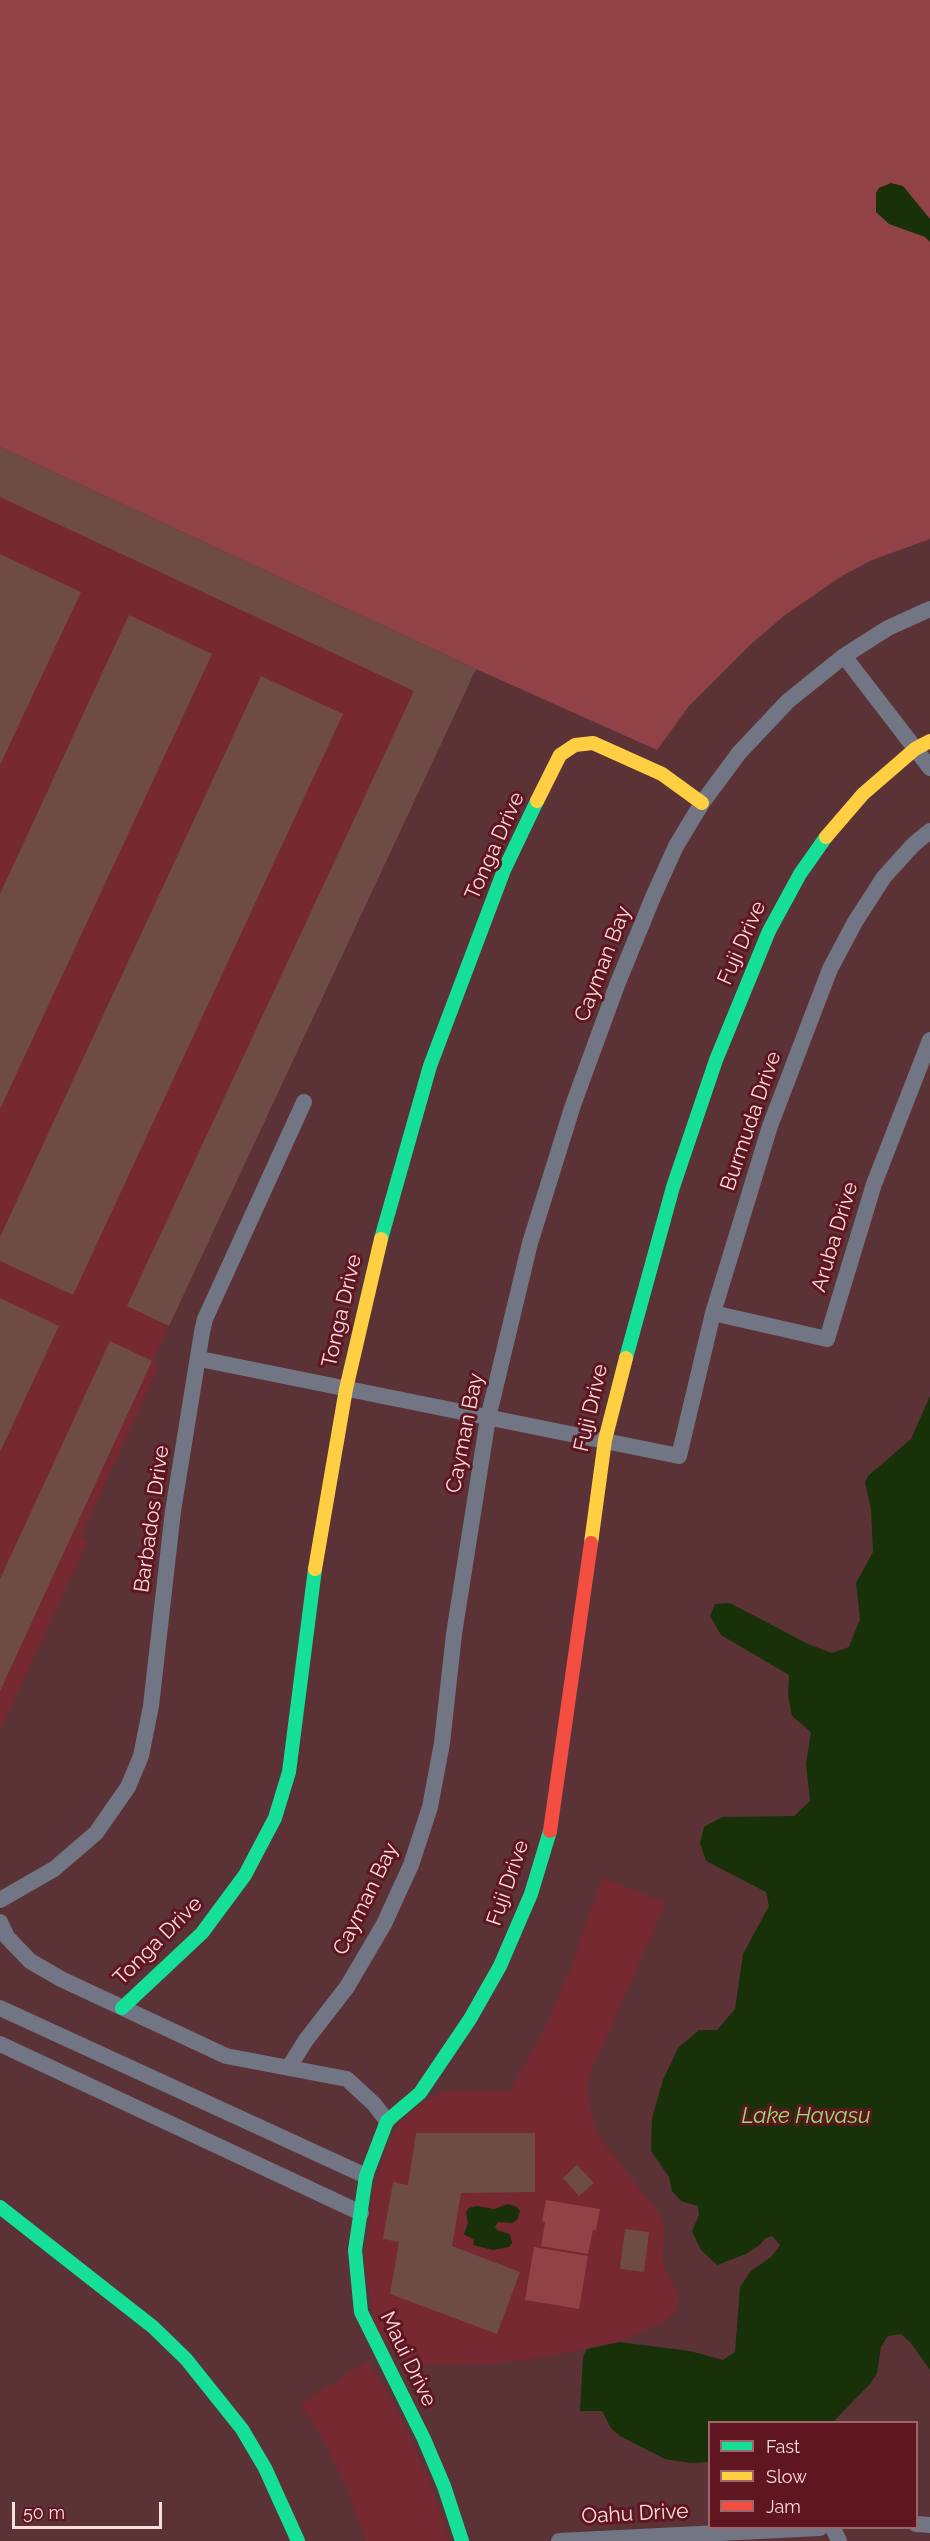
<!DOCTYPE html>
<style>
body{margin:0}
#map{position:relative;width:930px;height:2541px;overflow:hidden;background:#5b3337;font-family:Raleway,sans-serif}
canvas{display:block}
.legend{position:absolute;left:708px;top:2421px;width:210px;height:108px;box-sizing:border-box;background:#601620;border:2px solid #9d666c;margin:0;padding:8px 10px;list-style:none;font-size:18px;color:#f9dddd}
.legend li{display:flex;align-items:center;gap:12px;height:30px}
.legend b{width:30px;border:2px solid #9d666c}
.scale{position:absolute;left:12px;top:2502px;width:150px;height:27px;box-sizing:border-box;border:3px solid #f9dddd;border-top:0;padding-left:8px;font-size:18px;line-height:21px;white-space:nowrap;color:#f9dddd;-webkit-text-stroke:4px #601620;paint-order:stroke}
</style>
<div id="map">
<canvas width="930" height="2541"></canvas>
<ul class="legend">
<li><b style="height:8px;background:#16e098"></b>Fast</li>
<li><b style="height:8px;background:#ffcf43"></b>Slow</li>
<li><b style="height:8px;background:#f24e42"></b>Jam</li>
</ul>
<div class="scale">50 m</div>
</div>
<script>
const ctx = document.querySelector('canvas').getContext('2d');
ctx.lineJoin = 'round';
function paint(path, color) {
  ctx.fillStyle = color;
  ctx.fill(path, 'evenodd');
}
function shape(rows) {
  const path = new Path2D();
  for (const r of rows) {
    path.moveTo(r[0], r[1]);
    for (let i = 2; i < r.length; i += 2) path.lineTo(r[i], r[i + 1]);
  }
  return path;
}
function trace(path, color, width, dash) {
  ctx.strokeStyle = color;
  ctx.lineWidth = width;
  ctx.lineCap = dash ? 'butt' : 'round';
  ctx.setLineDash(dash || []);
  ctx.stroke(path);
}
function label(font, color, halo, rows, align = 'center') {
  ctx.font = font + ' Raleway,sans-serif';
  ctx.lineWidth = 6;
  ctx.setLineDash([]);
  ctx.textBaseline = 'middle';
  ctx.strokeStyle = halo;
  ctx.fillStyle = color;
  for (const [text, x, y, turn = 0] of rows) {
    ctx.save();
    ctx.translate(x, y);
    ctx.rotate((+turn || 0) * Math.PI / 180);
    ctx.textAlign = isNaN(turn) ? turn : align;
    if (halo) ctx.strokeText(text, 0, 0);
    ctx.fillText(text, 0, 0);
    ctx.restore();
  }
}
paint(shape([
 [0,447,476,669,153,1361,158,1368,81,1536,88,1541,0,1730],
 [602,1877,666,1903,587,2080,590,2111,601,2140,655,2207,662,2220,665,2234,662,2260,666,2271,677,2291,678,2302,676,2310,667,2320,619,2342,539,2358,491,2364,421,2365,407,2361,394,2353,376,2327,365,2263,373,2190,388,2144,400,2123,423,2102,437,2094,444,2091,511,2090,541,2035,567,1978],
 [368,2361,396,2407,413,2444,433,2491,450,2541,366,2541,348,2492,327,2447,301,2404]
]), '#762931');
paint(shape([
 [0,0,930,0,930,539,872,560,842,576,785,615,750,645,689,706,657,750,476,669,0,447],
 [546,2200,600,2209,596,2230,593,2230,588,2254,541,2246,545,2222,542,2221],
 [534,2247,588,2256,579,2309,525,2300]
]), '#904247');
paint(shape([
 [891,183,903,186,930,219,930,242,925,237,889,224,876,212,876,193,879,188],
 [930,1396,930,2370,910,2342,901,2334,888,2336,881,2347,877,2373,870,2384,833,2422,710,2422,709,2462,690,2463,665,2459,620,2436,611,2428,602,2411,580,2411,583,2357,587,2349,619,2342,690,2351,723,2360,735,2352,740,2287,751,2271,771,2257,780,2245,772,2236,764,2239,761,2244,746,2254,717,2265,701,2250,692,2231,699,2215,698,2206,681,2201,672,2191,669,2177,651,2151,652,2118,663,2080,678,2048,699,2030,717,2030,735,2009,743,1954,769,1906,766,1892,706,1861,700,1843,704,1827,722,1817,794,1816,810,1801,806,1764,811,1732,792,1716,788,1696,789,1675,721,1635,710,1616,715,1604,730,1603,808,1644,832,1653,849,1647,860,1619,856,1583,873,1552,871,1509,865,1482,868,1476,911,1439],
 [508,2204,517,2207,520,2211,517,2220,512,2223,498,2222,495,2227,497,2230,510,2234,512,2243,509,2247,493,2250,473,2245,474,2240,464,2234,468,2223,466,2212,469,2208,477,2206,494,2209]
]), '#183109');
paint(shape([
 [0,447,476,669,169,1326,127,1306,414,691,0,497],
 [0,554,81,592,0,765],
 [129,615,212,654,0,1109,0,894],
 [261,676,343,714,73,1295,0,1261,0,1237],
 [0,1298,59,1326,0,1452],
 [110,1341,152,1361,0,1691,0,1579],
 [416,2133,535,2133,535,2192,461,2193,452,2246,520,2272,497,2334,390,2294,399,2242,383,2239,393,2182,408,2185],
 [577,2165,594,2183,579,2196,563,2178],
 [625,2229,649,2232,644,2272,620,2269]
]), '#6f4b46');
trace(shape([
 [844,656,930,768],
 [713,1313,827,1339,874,1184,930,1040],
 [200,1359,679,1456,713,1313,770,1126,830,969,855,922,884,877,913,845,930,831],
 [0,1900,54,1869,96,1833,128,1787,141,1756,151,1706,173,1511,202,1332,205,1319,304,1102],
 [0,1922,7,1937,30,1961,61,1979,226,2056,347,2079,374,2104,387,2121],
 [0,2008,366,2176],
 [0,2044,361,2213],
 [289,2067,306,2040,347,1987,384,1924,411,1865,430,1807,442,1743,454,1634,488,1418,530,1243,573,1105,617,985,653,897,676,846,702,803,739,753,788,701,844,656,888,628,930,609],
 [916,2524,930,2525],
 [833,2528,839,2541],
 [559,2541,820,2528]
]), '#717584', 16);
trace(shape([
 [381,1239,430,1066,504,870,537,801],
 [626,1358,673,1187,716,1060,769,931,800,874,826,837],
 [122,2008,202,1933,245,1875,275,1818,289,1772,315,1569],
 [0,2207,153,2327,186,2359,242,2429,265,2468,298,2541],
 [462,2541,444,2486,424,2439,361,2312,355,2250,366,2176,387,2121,420,2093,470,2019,500,1966,531,1894,550,1831]
]), '#16e098', 14);
trace(shape([
 [537,801,560,755,575,745,593,743,662,774,702,803],
 [826,837,863,794,915,749,930,741],
 [591,1543,605,1440,626,1358],
 [315,1569,346,1389,381,1239]
]), '#ffcf43', 14);
trace(shape([
 [550,1831,591,1543]
]), '#f24e42', 14);
label('21px', '#f9dddd', '#601620', [
 ["Tonga Drive",495,846,-66],
 ["Fuji Drive",742,943,-66],
 ["Cayman Bay",603,964,-69],
 ["Burmuda Drive",751,1121,-71],
 ["Aruba Drive",835,1237,-73],
 ["Tonga Drive",342,1311,-77],
 ["Fuji Drive",591,1408,-77],
 ["Cayman Bay",465,1433,-79],
 ["Barbados Drive",152,1519,-82],
 ["Fuji Drive",508,1883,-71],
 ["Cayman Bay",366,1899,-64],
 ["Tonga Drive",158,1941,-45],
 ["Maui Drive",408,2359,64],
 ["Oahu Drive",635,2514,-3]
]);
label('italic 22px', '#91e174', '#601620', [
 ["Lake Havasu",806,2116]
]);
</script>
